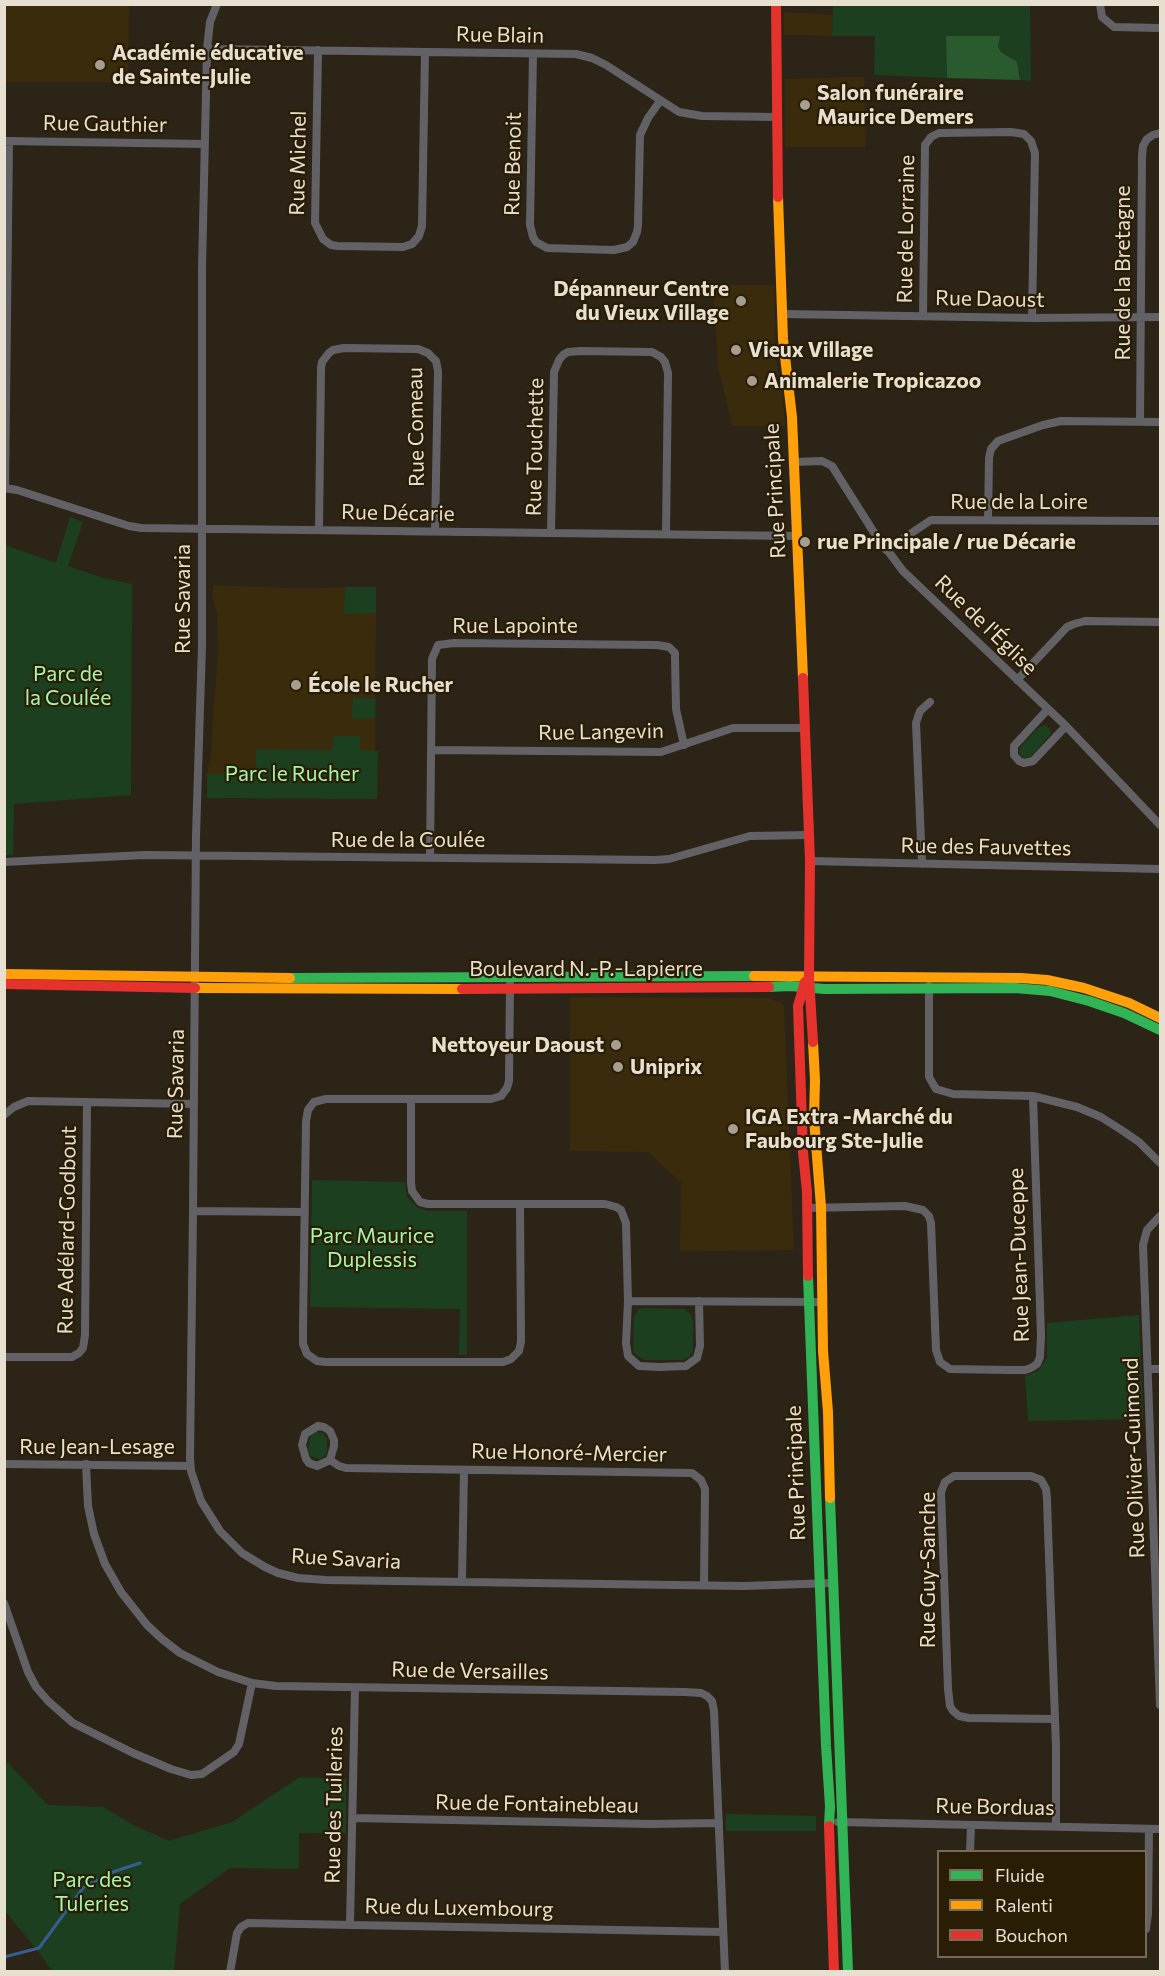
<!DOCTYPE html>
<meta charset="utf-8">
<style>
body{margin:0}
#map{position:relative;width:1165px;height:1976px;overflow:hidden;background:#2c2416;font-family:Commissioner,sans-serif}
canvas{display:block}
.frame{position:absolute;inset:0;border:6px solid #e7dfd0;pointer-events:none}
.legend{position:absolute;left:937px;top:1850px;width:210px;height:108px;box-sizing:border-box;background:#2a1d05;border:2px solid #766b56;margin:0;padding:8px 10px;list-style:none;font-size:18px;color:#e7dfd0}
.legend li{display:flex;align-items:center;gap:12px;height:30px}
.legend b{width:30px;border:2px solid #766b56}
</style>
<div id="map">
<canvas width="1165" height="1976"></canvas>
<div class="frame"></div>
<ul class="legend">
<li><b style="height:8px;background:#30b455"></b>Fluide</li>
<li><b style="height:8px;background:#ff9f0a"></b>Ralenti</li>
<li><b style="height:8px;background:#e5322d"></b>Bouchon</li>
</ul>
</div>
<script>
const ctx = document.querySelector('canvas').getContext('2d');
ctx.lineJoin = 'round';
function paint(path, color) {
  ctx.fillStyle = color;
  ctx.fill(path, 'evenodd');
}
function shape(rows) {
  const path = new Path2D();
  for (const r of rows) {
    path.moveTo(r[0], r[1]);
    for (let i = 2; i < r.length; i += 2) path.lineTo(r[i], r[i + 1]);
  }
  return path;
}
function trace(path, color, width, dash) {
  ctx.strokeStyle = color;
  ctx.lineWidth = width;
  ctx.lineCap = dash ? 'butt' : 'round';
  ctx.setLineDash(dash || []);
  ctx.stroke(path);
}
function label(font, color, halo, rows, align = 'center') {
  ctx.font = font + ' Commissioner,sans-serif';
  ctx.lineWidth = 4.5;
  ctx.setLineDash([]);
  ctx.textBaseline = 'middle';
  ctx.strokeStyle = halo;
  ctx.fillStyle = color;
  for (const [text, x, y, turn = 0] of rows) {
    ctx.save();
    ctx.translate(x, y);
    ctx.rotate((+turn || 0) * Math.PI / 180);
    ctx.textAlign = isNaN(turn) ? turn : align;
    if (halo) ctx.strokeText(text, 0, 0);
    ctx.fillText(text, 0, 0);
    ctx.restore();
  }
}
paint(shape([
 [5,4,155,4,155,5,129,5,128,82,5,82],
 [784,12,832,15,832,36,784,35],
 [864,77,866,147,785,147,785,79],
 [713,285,774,285,776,360,783,400,785,426,732,426,718,367],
 [213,585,296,588,376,587,375,751,257,749,256,774,207,774,211,757,213,714,218,656,217,614,213,598],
 [570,997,769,998,781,1003,784,1006,794,1250,680,1251,681,1183,648,1152,570,1151]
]), '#3b2b0d');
paint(shape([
 [833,5,1030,5,1031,81,1020,80,1020,72,1011,57,1001,52,998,47,999,36,946,36,947,78,874,75,875,36,832,36],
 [70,517,83,522,68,566,103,578,132,584,131,795,14,804,13,855,5,855,5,545,56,563],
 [345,587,376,587,376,613,344,614],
 [353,698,376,699,375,718,352,719],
 [1045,725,1050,729,1051,734,1030,757,1023,758,1019,752,1021,746,1038,728],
 [333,736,360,736,360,750,378,751,377,799,207,798,207,774,256,774,256,749,332,750],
 [312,1180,405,1182,407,1197,418,1208,428,1211,467,1211,467,1355,459,1355,460,1309,310,1307],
 [644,1308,684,1309,690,1314,693,1321,693,1351,689,1357,683,1360,644,1360,635,1354,633,1351,634,1317,639,1309],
 [1139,1315,1143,1419,1028,1421,1025,1376,1038,1371,1047,1358,1047,1323],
 [316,1432,323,1433,327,1439,327,1451,326,1455,320,1459,312,1457,308,1451,310,1437],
 [4,1759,48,1805,103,1807,133,1825,169,1841,232,1822,300,1777,346,1779,346,1834,299,1833,299,1869,230,1868,180,1904,174,1971,52,1971,40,1954,5,1911],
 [726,1814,816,1816,816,1831,726,1831]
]), '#1c401f');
paint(shape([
 [946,36,1000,36,998,47,1001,52,1016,61,1018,66,1020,80,947,78]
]), '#295b2e');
trace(shape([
 [4,1957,39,1948,83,1888,110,1873,140,1863]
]), '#355e8f', 3);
trace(shape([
 [217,4,210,22,207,49,202,268,202,645,196,836,193,1211,190,1458,191,1471,201,1501,220,1531,242,1553,265,1567,278,1573,298,1578,326,1580,744,1586,833,1583],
 [1100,4,1102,17,1114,27,1160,28],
 [207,49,576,54,592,58,606,65,679,112,702,116,777,117],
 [318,50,315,223,323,239,331,245,338,246,403,247,412,244,419,236,422,226,425,52],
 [533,54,530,225,533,237,536,242,547,248,614,250,627,247,633,242,637,232,638,225,640,135,648,118,660,101],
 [5,141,205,144],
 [782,314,1032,318,1160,317],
 [923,316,925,145,931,137,939,133,1011,132,1024,134,1031,141,1035,153,1032,318],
 [1140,422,1142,156,1143,146,1147,139,1153,135,1160,133],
 [794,462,822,461,832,466,873,531,903,571,1066,726,1160,825],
 [4,488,17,490,129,526,141,528,797,536],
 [5,488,9,141],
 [988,519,989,458,991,449,998,441,1043,425,1061,421,1160,422],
 [319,530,321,368,322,362,329,353,333,350,344,348,418,349,428,353,436,361,438,371,435,531],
 [551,532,554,372,559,360,563,355,568,352,581,351,652,352,661,357,665,362,668,373,666,534],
 [886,550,931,520,1160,521],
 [1017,680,1067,627,1074,624,1085,621,1160,622],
 [1048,709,1014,746,1014,755,1019,761,1024,763,1033,761,1066,726],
 [431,750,661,752,733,728,804,728],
 [430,858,432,659,438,645,454,643,657,645,669,647,675,653,675,657,676,709,684,745],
 [810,861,1160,869],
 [4,862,145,855,655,860,669,859,750,836,809,835],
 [922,864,916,723,920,711,930,702],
 [510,984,509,1081,507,1088,501,1096,491,1099,326,1099,314,1102,308,1110,306,1121,303,1328,303,1344,307,1354,317,1361,326,1362,503,1362,511,1359,519,1351,521,1342,520,1205],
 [929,986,929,1077,936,1089,953,1094,1033,1096,1077,1107,1101,1117,1123,1131,1139,1142,1160,1163],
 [411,1099,411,1183,412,1191,420,1202,428,1204,605,1204,616,1207,621,1210,626,1223,628,1301,821,1302],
 [4,1115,14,1107,28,1101,194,1104],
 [807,1208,905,1206,923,1210,929,1216,931,1223,936,1350,940,1362,950,1369,1008,1370,1025,1370,1031,1368,1037,1364,1040,1357,1041,1335,1033,1096],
 [193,1211,305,1212],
 [1160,1216,1147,1230,1143,1245,1160,1705],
 [628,1301,626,1343,628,1356,639,1366,659,1367,686,1366,697,1358,700,1346,699,1301],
 [4,1357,72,1357,79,1353,83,1348,85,1335,87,1102],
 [1148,1369,1160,1369],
 [318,1426,324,1427,330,1431,334,1440,334,1446,330,1460,317,1466,309,1463,306,1459,302,1445,305,1434,318,1426],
 [330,1460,339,1466,346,1468,692,1473,701,1480,705,1489,704,1585],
 [4,1464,190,1466],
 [86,1464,88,1506,94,1534,105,1564,121,1592,147,1625,162,1639,180,1653,218,1672,252,1683,276,1686,685,1692,701,1693,707,1696,712,1701,714,1711,725,1972],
 [462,1581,464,1470],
 [4,1603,28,1672,36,1687,48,1701,73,1723,133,1753,171,1769,191,1775,202,1774,234,1752,239,1744,252,1683],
 [1055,1719,969,1718,959,1716,953,1711,950,1706,948,1689,941,1492,945,1482,954,1476,1031,1476,1041,1480,1046,1489,1047,1498,1048,1530,1055,1719,1056,1747,1056,1826],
 [353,1818,650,1824,719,1823],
 [838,1822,1160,1829],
 [970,1852,971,1826],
 [350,1924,355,1688],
 [1146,1929,1148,1914,1149,1829],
 [230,1972,237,1933,241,1927,248,1923,723,1932]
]), '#626266', 8);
trace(shape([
 [290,978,754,976],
 [769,987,790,986,824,989,1015,988,1050,991,1089,1001,1124,1013,1160,1030],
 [808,1276,826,1746,830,1806,829,1826],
 [830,1498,848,1972]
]), '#30b455', 10);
trace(shape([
 [778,197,783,339,792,417,803,678],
 [4,974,290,978],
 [754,976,1021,978,1047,980,1084,988,1129,1003,1160,1018],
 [195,988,462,989],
 [813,1042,815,1080,814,1118,821,1207,823,1351,828,1412,830,1498]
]), '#ff9f0a', 10);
trace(shape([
 [776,4,778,197],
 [803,678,810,861,809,977,813,1042],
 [805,982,798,1006,803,1152,807,1192,808,1276],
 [4,984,195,988],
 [462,989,769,987],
 [829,1826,834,1972]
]), '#e5322d', 10);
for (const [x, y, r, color] of [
 [100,65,6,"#a69e8f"],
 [805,105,6,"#a69e8f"],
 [741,301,6,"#a69e8f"],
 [736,350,6,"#a69e8f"],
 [752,381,6,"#a69e8f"],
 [805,542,6,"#a69e8f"],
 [296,685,6,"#a69e8f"],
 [616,1045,6,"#a69e8f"],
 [618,1067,6,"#a69e8f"],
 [733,1129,6,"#a69e8f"]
]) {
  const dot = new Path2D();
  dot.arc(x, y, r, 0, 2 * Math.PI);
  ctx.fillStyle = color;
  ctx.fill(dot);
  trace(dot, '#2a1d05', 2);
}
label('21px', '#e7dfd0', '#2a1d05', [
 ["Rue Blain",500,35,1],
 ["Rue Gauthier",105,124,1],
 ["Rue Michel",298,163,-89],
 ["Rue Benoit",513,164,-89],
 ["Rue de Lorraine",906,229,-89],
 ["Rue de la Bretagne",1123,273,-90],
 ["Rue Daoust",990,299,1],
 ["Rue Comeau",416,427,-91],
 ["Rue Touchette",535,447,-89],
 ["Rue Principale",775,491,-93],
 ["Rue de la Loire",1019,502],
 ["Rue Décarie",398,513,1],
 ["Rue Savaria",183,599,-90],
 ["Rue de l'Église",986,625,44],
 ["Rue Lapointe",515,626],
 ["Rue Langevin",601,732,-1],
 ["Rue de la Coulée",408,840],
 ["Rue des Fauvettes",986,847,1],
 ["Boulevard N.-P.-Lapierre",586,969],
 ["Rue Savaria",176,1084,-89],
 ["Rue Adélard-Godbout",67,1230,-89],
 ["Rue Jean-Duceppe",1019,1255,-92],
 ["Rue Jean-Lesage",97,1447],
 ["Rue Honoré-Mercier",569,1453,1],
 ["Rue Olivier-Guimond",1134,1458,-92],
 ["Rue Principale",796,1473,-92],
 ["Rue Savaria",346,1559,3],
 ["Rue Guy-Sanche",928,1570,-90],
 ["Rue de Versailles",470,1671,1],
 ["Rue de Fontainebleau",537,1804,1],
 ["Rue des Tuileries",334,1805,-89],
 ["Rue Borduas",995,1807,1],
 ["Rue du Luxembourg",459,1908,1]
]);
label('bold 21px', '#e7dfd0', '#2a1d05', [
 ["Académie éducative",112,53],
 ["de Sainte-Julie",112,77],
 ["Salon funéraire",817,93],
 ["Maurice Demers",817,117],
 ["Dépanneur Centre",729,289,"right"],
 ["du Vieux Village",729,313,"right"],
 ["Vieux Village",748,350],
 ["Animalerie Tropicazoo",764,381],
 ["rue Principale / rue Décarie",817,542],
 ["École le Rucher",308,685],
 ["Nettoyeur Daoust",604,1045,"right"],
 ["Uniprix",630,1067],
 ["IGA Extra -Marché du",745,1117],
 ["Faubourg Ste-Julie",745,1141]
], 'left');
label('21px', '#a3f7ab', '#2a1d05', [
 ["Parc de",68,674],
 ["la Coulée",68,698],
 ["Parc le Rucher",292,774],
 ["Parc Maurice",372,1236],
 ["Duplessis",372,1260],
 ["Parc des",92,1880],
 ["Tuleries",92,1904]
]);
</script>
